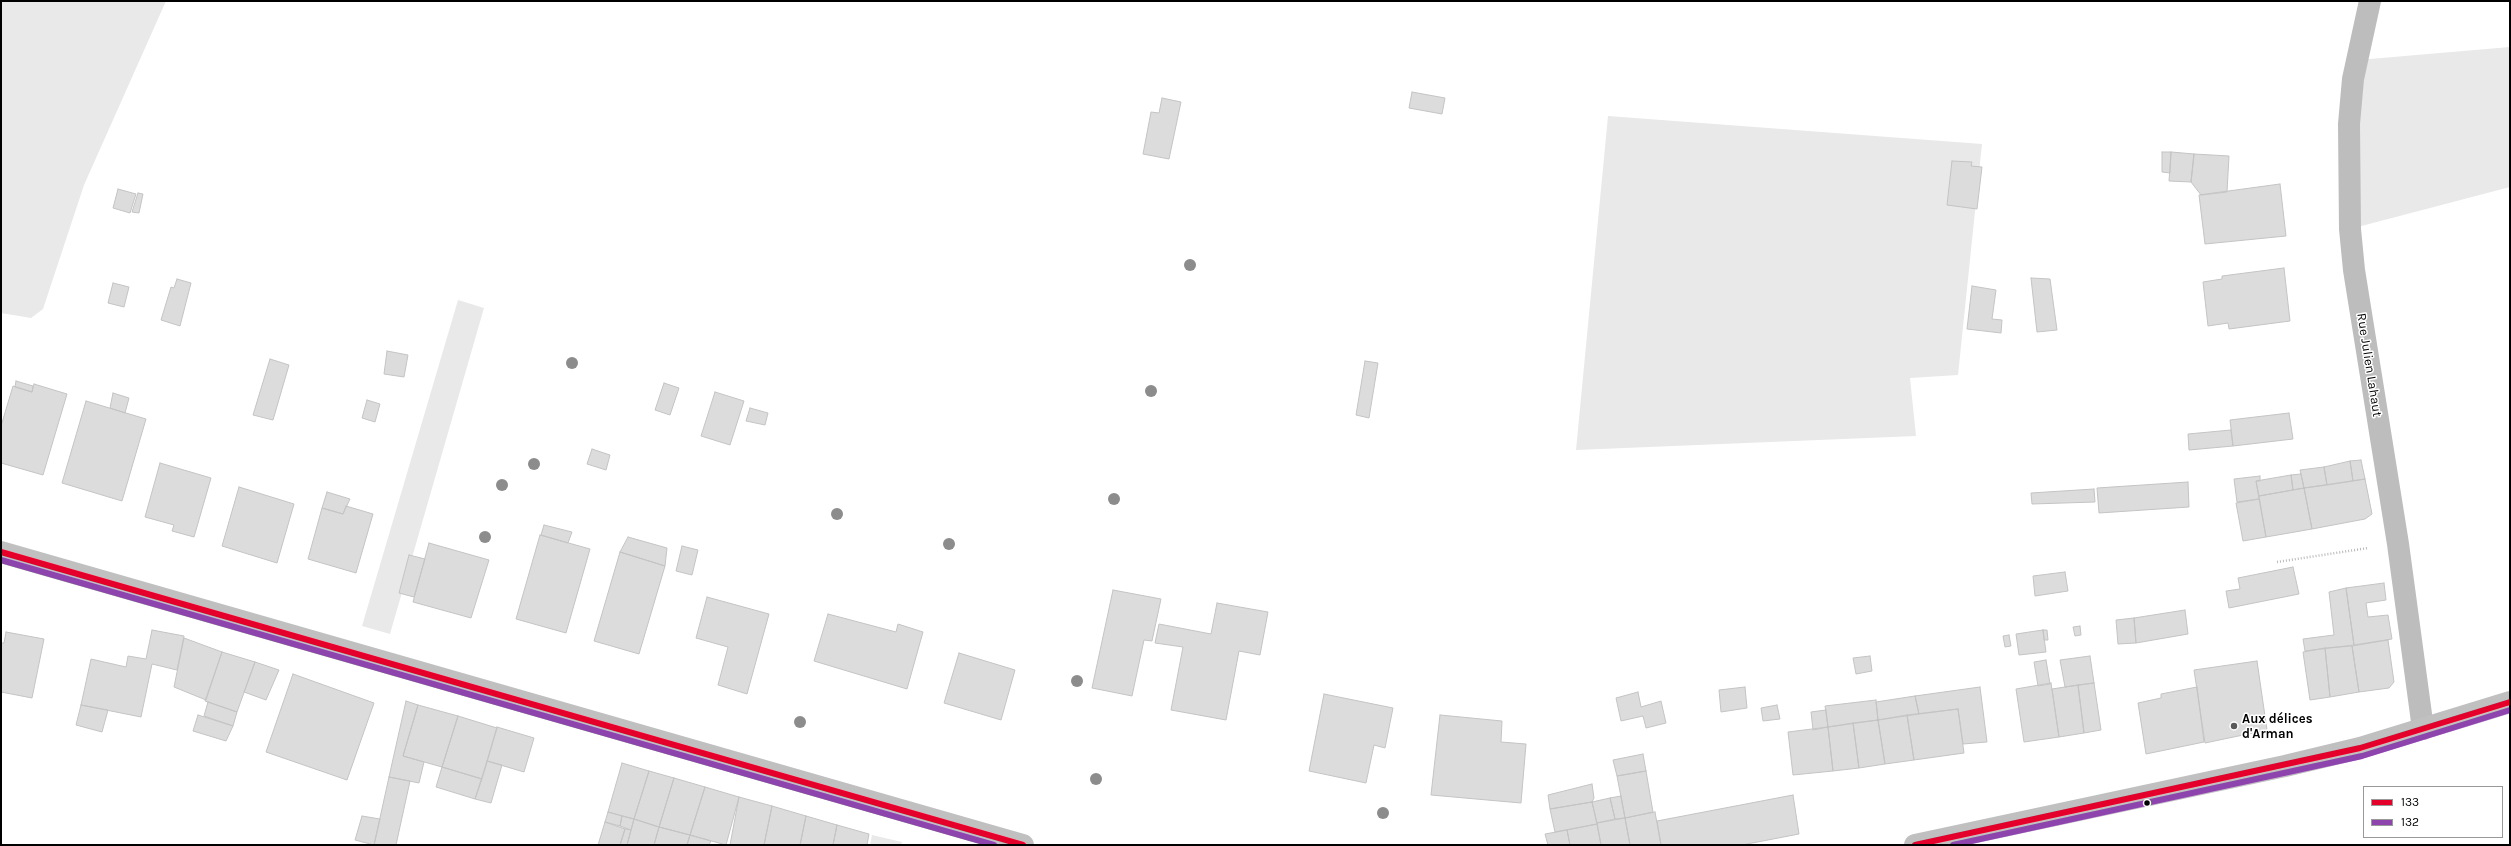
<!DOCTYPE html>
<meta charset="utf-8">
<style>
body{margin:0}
#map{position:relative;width:2511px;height:846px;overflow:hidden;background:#fff;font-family:Karla,sans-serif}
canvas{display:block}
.frame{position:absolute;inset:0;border:2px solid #000;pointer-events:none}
.legend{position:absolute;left:2363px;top:786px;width:140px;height:52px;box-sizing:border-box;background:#fff;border:1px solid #999;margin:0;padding:5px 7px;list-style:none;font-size:12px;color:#000}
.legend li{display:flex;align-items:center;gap:8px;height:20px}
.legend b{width:20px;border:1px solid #999}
</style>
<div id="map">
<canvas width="2511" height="846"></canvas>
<div class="frame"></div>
<ul class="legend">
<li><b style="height:5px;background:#e4002b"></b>133</li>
<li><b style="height:5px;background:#8e44ad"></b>132</li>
</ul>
</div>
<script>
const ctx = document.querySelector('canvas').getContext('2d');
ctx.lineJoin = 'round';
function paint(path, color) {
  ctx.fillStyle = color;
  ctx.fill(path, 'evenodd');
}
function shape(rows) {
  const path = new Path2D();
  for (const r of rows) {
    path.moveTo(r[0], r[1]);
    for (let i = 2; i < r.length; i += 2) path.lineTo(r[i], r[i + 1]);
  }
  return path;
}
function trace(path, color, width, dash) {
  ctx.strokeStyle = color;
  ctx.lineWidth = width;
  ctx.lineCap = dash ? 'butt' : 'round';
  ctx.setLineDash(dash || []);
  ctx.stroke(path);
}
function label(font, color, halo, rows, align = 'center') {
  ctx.font = font + ' Karla,sans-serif';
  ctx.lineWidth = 3;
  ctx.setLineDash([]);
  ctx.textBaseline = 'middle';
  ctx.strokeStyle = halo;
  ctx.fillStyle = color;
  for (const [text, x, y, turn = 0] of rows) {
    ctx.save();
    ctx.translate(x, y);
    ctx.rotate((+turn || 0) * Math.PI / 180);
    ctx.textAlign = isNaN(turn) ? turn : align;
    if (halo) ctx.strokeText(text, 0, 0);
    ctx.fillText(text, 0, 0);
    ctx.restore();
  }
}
paint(shape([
 [1,1,166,1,84,185,43,309,31,318,1,313],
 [2510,47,2510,187,2350,229,2358,60],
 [1608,116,1982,144,1958,375,1910,378,1916,436,1576,450],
 [458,300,484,308,390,634,362,626],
 [872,835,902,842,901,845,870,845]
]), '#e9e9e9');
const building = shape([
 [1412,92,1445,98,1442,114,1409,108,1412,92],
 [1162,98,1181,102,1169,159,1143,154,1151,112,1159,113,1162,98],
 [2162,152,2171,152,2170,173,2162,172,2162,152],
 [2171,152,2194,154,2191,182,2169,181,2171,152],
 [2194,154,2229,156,2227,192,2201,195,2191,182,2194,154],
 [1952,161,1972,162,1971,166,1982,167,1977,209,1947,205,1952,161],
 [2280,184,2286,236,2205,244,2199,195,2280,184],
 [118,189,136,194,130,213,113,208,118,189],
 [138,193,143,194,139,213,132,212,138,193],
 [2284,268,2290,321,2229,329,2228,323,2208,326,2203,282,2222,279,2222,276,2284,268],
 [2031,278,2050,279,2057,330,2037,332,2031,278],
 [177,279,191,283,180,326,161,320,171,287,174,288,177,279],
 [113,283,129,287,124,307,108,303,113,283],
 [1972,286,1996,290,1992,319,2002,320,2001,333,1967,329,1972,286],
 [387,351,408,355,404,377,384,374,387,351],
 [270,359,289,365,273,420,253,415,270,359],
 [1365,361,1378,363,1369,418,1356,415,1365,361],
 [16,381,33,386,32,392,15,387,16,381],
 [664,383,679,388,670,415,655,410,664,383],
 [34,384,67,394,43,475,1,463,1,426,13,386,32,392,34,384],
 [715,392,744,401,730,445,701,436,715,392],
 [113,393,129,398,125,413,110,408,113,393],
 [367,400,380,404,375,422,362,418,367,400],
 [86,401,146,419,122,501,62,483,86,401],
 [750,408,768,413,765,425,746,421,750,408],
 [2289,413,2293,439,2233,446,2230,420,2289,413],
 [2231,430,2233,446,2189,450,2188,434,2231,430],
 [592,449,610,455,606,470,587,464,592,449],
 [2361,460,2365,479,2353,481,2350,461,2361,460],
 [2350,461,2353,481,2327,485,2324,467,2350,461],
 [160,463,211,478,194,537,172,531,174,525,145,517,160,463],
 [2324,467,2327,485,2304,488,2300,470,2324,467],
 [2301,474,2304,488,2293,490,2291,475,2301,474],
 [2291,475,2293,490,2259,496,2256,481,2291,475],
 [2260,476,2260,481,2256,481,2259,499,2237,502,2234,479,2260,476],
 [2365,479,2372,514,2365,519,2312,529,2304,488,2365,479],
 [2188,482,2189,507,2099,513,2097,488,2188,482],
 [239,487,294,504,277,563,222,546,239,487],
 [2304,488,2312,529,2266,537,2259,496,2304,488],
 [2094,489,2095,502,2032,504,2031,493,2094,489],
 [327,492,350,499,343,514,322,508,327,492],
 [2259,499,2266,537,2243,541,2236,503,2259,499],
 [346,506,373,514,356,573,308,559,322,508,343,514,346,506],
 [544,525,572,532,568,543,541,535,544,525],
 [540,535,590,549,566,633,516,619,540,535],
 [628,537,667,548,665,566,620,552,628,537],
 [429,543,489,560,471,618,413,602,429,543],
 [682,546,698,550,692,575,676,571,682,546],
 [620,552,665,566,639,654,594,641,620,552],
 [409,555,425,559,414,597,399,593,409,555],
 [2293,567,2299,594,2229,608,2226,591,2240,589,2238,578,2293,567],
 [2065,572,2068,591,2035,596,2033,576,2065,572],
 [2384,583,2386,600,2366,603,2368,617,2388,615,2392,639,2354,645,2346,588,2384,583],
 [2346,588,2354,645,2305,651,2303,639,2334,635,2329,592,2346,588],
 [1113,590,1161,599,1152,641,1144,640,1132,696,1092,688,1113,590],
 [707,597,769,614,747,694,718,685,728,647,696,638,707,597],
 [1217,603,1268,612,1260,655,1239,651,1226,720,1171,710,1183,647,1155,643,1159,624,1211,634,1217,603],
 [2185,610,2188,634,2136,643,2134,618,2185,610],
 [828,614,896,632,898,624,923,632,907,689,814,661,828,614],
 [2134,618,2136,643,2118,644,2116,620,2134,618],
 [2080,626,2081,635,2075,636,2073,627,2080,626],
 [152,630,184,636,177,670,152,664,141,717,81,705,91,659,126,667,128,656,146,659,152,630],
 [2043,630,2047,630,2048,640,2044,640,2043,630],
 [2043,630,2046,652,2019,655,2016,634,2043,630],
 [6,632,44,639,32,698,1,692,1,643,4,643,6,632],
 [2009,635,2011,646,2005,647,2003,636,2009,635],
 [184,638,222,652,206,700,174,687,184,638],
 [2388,640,2394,682,2389,688,2359,692,2352,646,2388,640],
 [2352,646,2359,692,2330,697,2325,648,2352,646],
 [2325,648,2330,697,2310,700,2303,652,2325,648],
 [222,652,255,662,237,712,205,701,222,652],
 [959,653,1015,670,1001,720,944,703,959,653],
 [1870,656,1872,671,1856,674,1853,658,1870,656],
 [2090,656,2094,683,2065,687,2060,660,2090,656],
 [2046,660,2050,684,2038,686,2034,662,2046,660],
 [2257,661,2267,730,2205,743,2194,670,2257,661],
 [255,662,279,670,266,700,244,692,255,662],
 [293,674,374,703,347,780,266,752,293,674],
 [2051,683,2059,737,2024,742,2016,689,2051,683],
 [2094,683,2101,730,2084,733,2078,685,2094,683],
 [2078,685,2084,733,2059,737,2052,689,2078,685],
 [1745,687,1747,708,1721,712,1719,690,1745,687],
 [1980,687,1987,742,1963,744,1958,709,1919,714,1915,696,1980,687],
 [2197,687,2204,742,2146,754,2138,703,2161,698,2161,694,2197,687],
 [1638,692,1641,707,1661,701,1666,723,1646,728,1643,716,1621,721,1616,698,1638,692],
 [1324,694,1393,708,1385,748,1374,745,1366,783,1309,771,1324,694],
 [1915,696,1919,714,1878,720,1876,702,1915,696],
 [1876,700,1878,720,1828,727,1825,706,1876,700],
 [406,701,418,705,403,756,424,762,419,783,389,777,406,701],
 [208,702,237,712,233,726,204,716,208,702],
 [81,705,108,710,102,732,76,725,81,705],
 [418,705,458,716,442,767,403,756,418,705],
 [1777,705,1780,719,1763,721,1761,708,1777,705],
 [1958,709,1964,753,1914,760,1907,715,1958,709],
 [1826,710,1828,727,1813,730,1811,712,1826,710],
 [198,715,233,726,226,741,193,731,198,715],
 [1440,715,1502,721,1501,742,1526,744,1521,803,1431,795,1440,715],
 [1907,715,1914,760,1885,764,1878,720,1907,715],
 [458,716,497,728,482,779,442,767,458,716],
 [1878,720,1885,764,1859,768,1853,723,1878,720],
 [1853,723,1859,768,1833,771,1828,727,1853,723],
 [497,727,534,738,524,772,487,761,497,727],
 [1828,727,1833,771,1793,775,1788,732,1828,727],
 [1643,754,1646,771,1617,776,1613,760,1643,754],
 [487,761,502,765,491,803,475,799,487,761],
 [622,763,649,771,634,819,608,812,622,763],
 [442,767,482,779,475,799,436,787,442,767],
 [649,771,674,778,659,827,634,819,649,771],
 [1646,771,1653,812,1625,818,1617,776,1646,771],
 [389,777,410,781,396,845,374,845,389,777],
 [674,778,705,787,690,835,659,827,674,778],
 [1592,784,1594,798,1592,802,1550,809,1548,795,1592,784],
 [705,787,739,797,726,845,690,835,705,787],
 [1793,795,1799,834,1742,845,1661,845,1657,821,1793,795],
 [1621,796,1625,818,1615,819,1610,798,1621,796],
 [739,797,772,806,764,845,730,845,739,797],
 [1610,798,1615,819,1597,823,1592,802,1610,798],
 [1592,802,1597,824,1555,832,1550,809,1592,802],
 [772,806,806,816,800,845,764,845,772,806],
 [608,812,622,816,620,826,605,822,608,812],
 [1655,812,1661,845,1630,845,1625,818,1655,812],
 [362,816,380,819,374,845,355,840,362,816],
 [622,816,634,819,631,830,620,826,622,816],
 [806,816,837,825,833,845,800,845,806,816],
 [1625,818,1630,845,1601,845,1597,823,1625,818],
 [634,819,659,827,654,845,627,845,634,819],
 [605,822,625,829,620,845,598,845,605,822],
 [1597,824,1601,845,1570,845,1567,830,1597,824],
 [837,825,869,834,867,845,833,845,837,825],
 [659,827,690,835,687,845,654,845,659,827],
 [625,829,631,830,627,845,620,845,625,829],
 [1567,830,1570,845,1548,845,1545,834,1567,830],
 [690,835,711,841,709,845,687,845,690,835]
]);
paint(building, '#dcdcdc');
trace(building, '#c4c4c4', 1);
trace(shape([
 [2277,562,2368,548]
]), '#b8b8b8', 2.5, [1, 2]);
trace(shape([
 [2370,1,2353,79,2349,124,2350,229,2354,270,2398,544,2423,729]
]), '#bdbdbd', 22);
trace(shape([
 [1,552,1023,845],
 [1915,845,2285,766,2360,748,2510,702]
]), '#c0c0c0', 22);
trace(shape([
 [1,552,1023,845],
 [1915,845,2360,748,2510,702]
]), '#e4002b', 6);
trace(shape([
 [1,560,994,845],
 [1953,845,2362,756,2510,710]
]), '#8e44ad', 6);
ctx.fillStyle = '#8c8c8c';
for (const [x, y] of [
 [1190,265],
 [572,363],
 [1151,391],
 [534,464],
 [502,485],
 [1114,499],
 [837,514],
 [485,537],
 [949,544],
 [1077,681],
 [800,722],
 [1096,779],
 [1383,813]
]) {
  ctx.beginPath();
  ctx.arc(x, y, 6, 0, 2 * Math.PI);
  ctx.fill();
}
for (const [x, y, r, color] of [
 [2234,726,4,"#595959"],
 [2147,803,3.5,"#000"]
]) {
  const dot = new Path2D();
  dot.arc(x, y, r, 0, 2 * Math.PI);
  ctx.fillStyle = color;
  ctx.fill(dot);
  trace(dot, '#fff', 1.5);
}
label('13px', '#000', '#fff', [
 ["Rue Julien Lahaut",2369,365,81]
]);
label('bold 13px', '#000', '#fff', [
 ["Aux délices",2242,719],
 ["d'Arman",2242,734]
], 'left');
</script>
